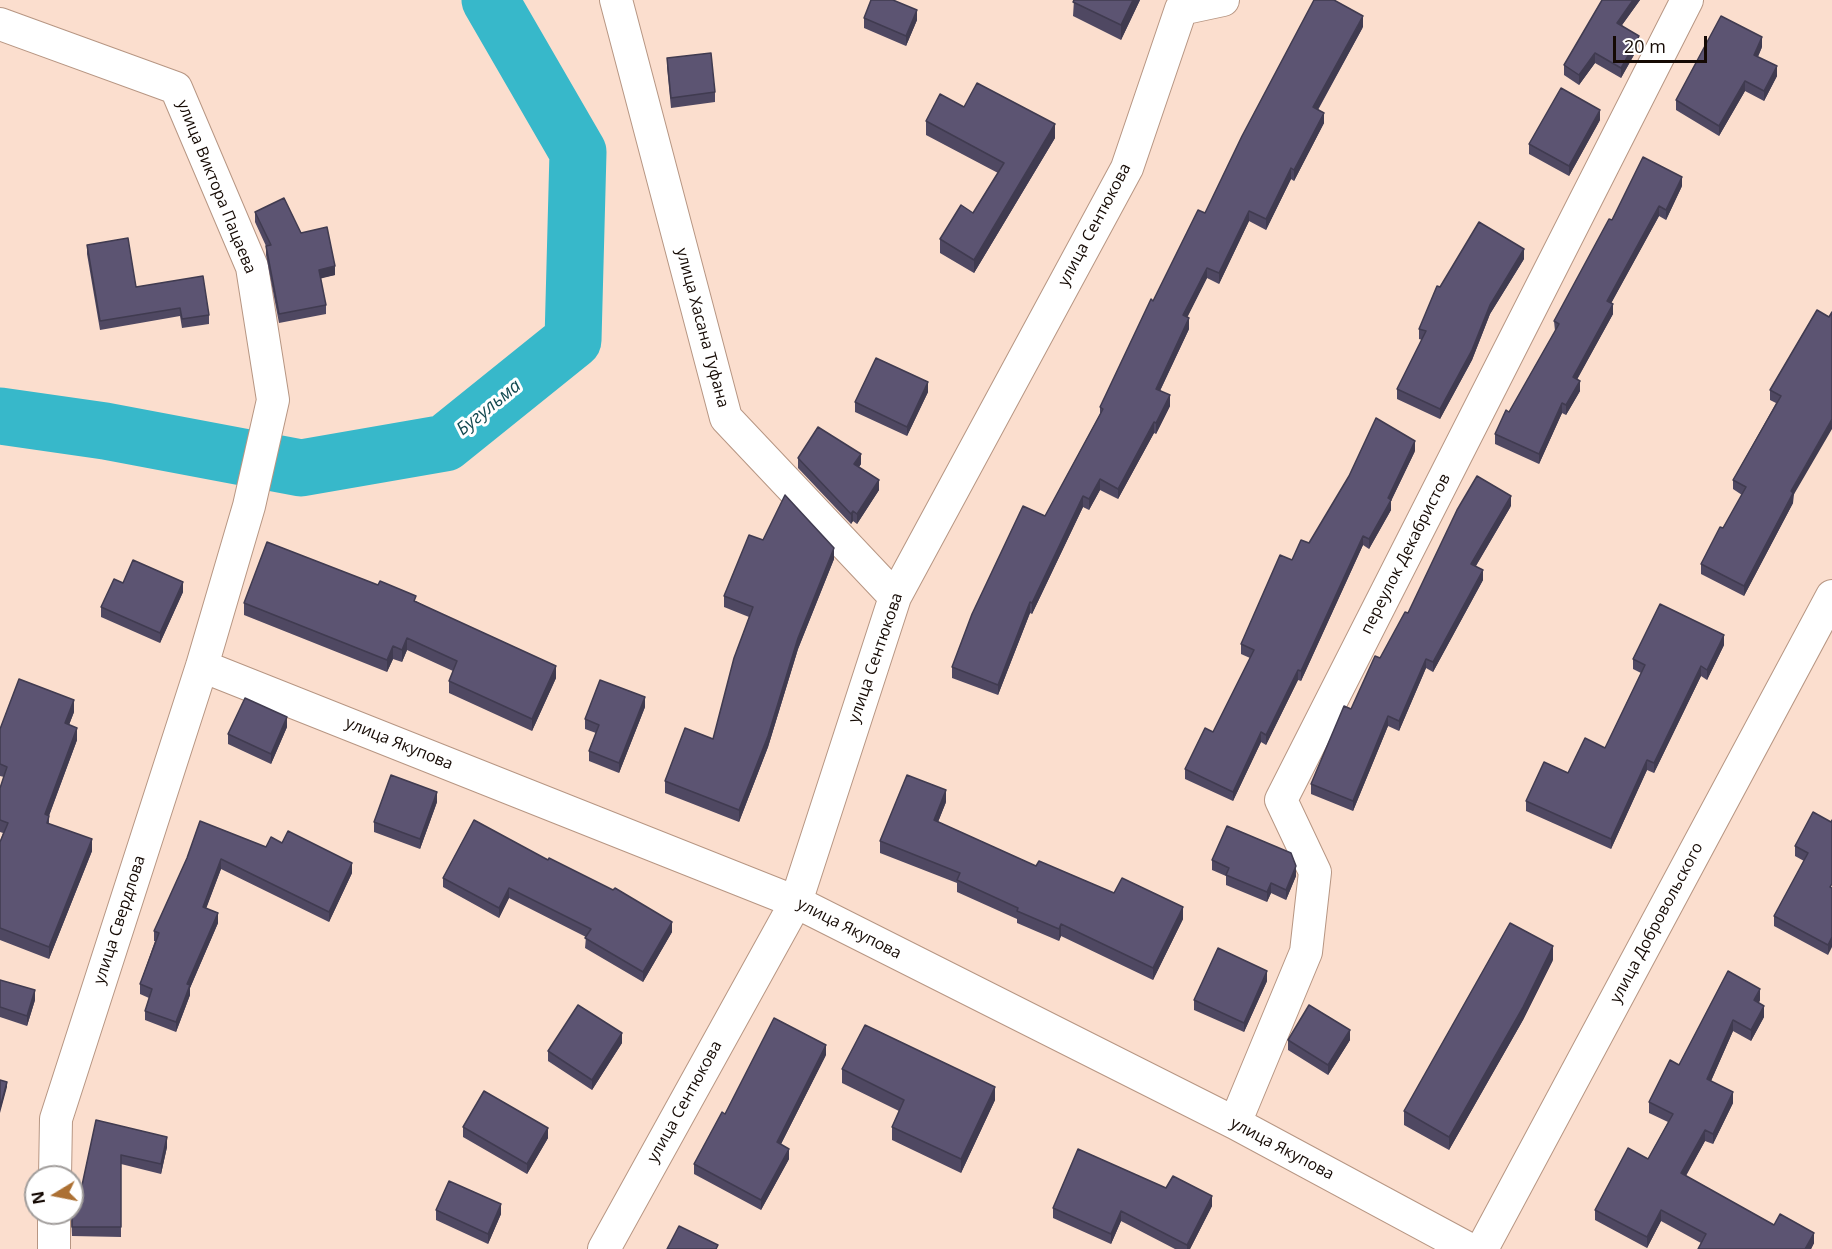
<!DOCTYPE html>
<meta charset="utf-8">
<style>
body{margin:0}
#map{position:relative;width:1832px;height:1249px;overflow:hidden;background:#fbdece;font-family:"Open Sans",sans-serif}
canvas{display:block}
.north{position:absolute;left:24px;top:1165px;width:60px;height:60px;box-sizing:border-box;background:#fff;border:2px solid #a19d9b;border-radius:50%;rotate:260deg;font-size:16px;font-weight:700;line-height:24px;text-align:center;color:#150a04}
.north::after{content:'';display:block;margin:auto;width:21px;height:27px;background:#ac7033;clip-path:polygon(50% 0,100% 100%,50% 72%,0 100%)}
.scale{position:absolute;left:1613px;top:36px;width:94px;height:27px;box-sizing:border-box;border:3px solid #150a04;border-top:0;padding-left:8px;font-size:18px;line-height:21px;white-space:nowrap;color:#150a04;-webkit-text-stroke:4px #fff;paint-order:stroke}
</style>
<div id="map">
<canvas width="1832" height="1249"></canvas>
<div class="north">N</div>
<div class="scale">20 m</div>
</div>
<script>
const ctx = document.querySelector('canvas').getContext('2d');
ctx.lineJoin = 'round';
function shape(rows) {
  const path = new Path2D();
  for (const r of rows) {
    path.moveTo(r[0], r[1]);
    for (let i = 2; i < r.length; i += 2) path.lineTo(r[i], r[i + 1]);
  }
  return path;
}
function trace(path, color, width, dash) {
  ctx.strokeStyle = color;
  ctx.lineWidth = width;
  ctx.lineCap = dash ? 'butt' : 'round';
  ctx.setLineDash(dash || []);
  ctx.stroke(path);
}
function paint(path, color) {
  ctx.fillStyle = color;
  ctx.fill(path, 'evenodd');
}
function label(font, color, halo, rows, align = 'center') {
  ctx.font = font + ' "Open Sans",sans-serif';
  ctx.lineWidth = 6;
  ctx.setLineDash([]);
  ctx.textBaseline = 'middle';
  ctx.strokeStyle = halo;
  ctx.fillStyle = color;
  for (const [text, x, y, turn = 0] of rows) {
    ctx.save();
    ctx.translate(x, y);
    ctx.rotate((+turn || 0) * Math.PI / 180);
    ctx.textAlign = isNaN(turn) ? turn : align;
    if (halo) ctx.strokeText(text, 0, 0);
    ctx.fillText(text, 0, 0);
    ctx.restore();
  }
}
trace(shape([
 [0,416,105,431,301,468,445,443,573,340,578,152,490,0]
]), '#37b8ca', 57);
const minor = shape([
 [616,0,726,418,895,597],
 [0,24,176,88,252,267,273,400,249,506,202,666,56,1119,55,1177],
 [202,666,796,902,1235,1123,1469,1249],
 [1235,1123,1306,952,1315,872,1281,800,1687,0],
 [54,1249,54,1213],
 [604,1249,796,902,895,597,1127,168,1181,9,1223,0],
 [1482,1249,1832,596]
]);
trace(minor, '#b79683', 34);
trace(minor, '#fff', 32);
paint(shape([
 [1074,0,1140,0,1121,40,1073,16],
 [1602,0,1640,0,1622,25,1639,46,1621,78,1595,63,1579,85,1564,75,1564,65],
 [864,18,917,20,906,46,864,28],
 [1363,27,1318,110,1324,123,1294,181,1291,179,1266,230,1249,221,1219,284,1207,278,1187,317,1189,329,1160,391,1170,406,1156,434,1154,433,1118,499,1100,490,1089,510,1083,507,1032,614,1030,613,998,695,952,678,952,667,1045,516,1100,414,1100,407,1153,301,1205,213],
 [1762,47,1758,57,1777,76,1764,101,1745,91,1719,136,1676,110,1676,100],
 [667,58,715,92,715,102,671,108,667,67],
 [964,107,1055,138,974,273,940,253,940,239,973,213,998,173,926,135,926,121],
 [1600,120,1569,176,1529,154,1529,144],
 [1682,186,1666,220,1659,216,1611,303,1613,314,1577,379,1580,391,1566,415,1562,413,1539,464,1495,444,1495,434,1509,412,1555,331,1554,321,1612,220],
 [255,212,301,233,335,275,320,278,326,305,326,314,279,323,266,255,266,246,255,222],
 [87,245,136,287,209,315,209,324,182,328,180,316,100,330,87,254],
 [1524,259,1490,314,1472,360,1440,419,1397,399,1397,389,1422,340,1419,339,1419,329,1440,287],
 [1817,310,1793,503,1744,596,1701,574,1701,564,1723,528,1742,495,1733,489,1733,480,1776,403,1770,400,1770,390],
 [928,392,907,436,855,412,855,402],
 [1415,451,1391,501,1391,510,1369,549,1363,545,1301,681,1298,680,1266,745,1261,742,1233,801,1185,779,1185,769,1213,732,1250,658,1241,654,1241,644,1292,560,1309,543],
 [798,458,861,464,859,467,879,490,857,524,853,521,851,524,798,468],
 [1511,506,1476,566,1483,580,1433,672,1426,668,1399,731,1388,726,1353,811,1311,794,1311,784,1380,658,1408,613],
 [763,540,834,559,798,649,768,747,739,822,665,793,665,781,713,739,749,617,724,607,724,596],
 [123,583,183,592,160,643,101,617,101,607],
 [416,601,556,678,532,731,449,693,449,681,453,671,407,650,402,662,393,659,387,672,244,615,244,603],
 [1724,645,1707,680,1701,676,1654,773,1647,770,1611,849,1526,811,1526,801,1605,748,1641,673,1633,669,1633,659],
 [645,707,619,773,589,761,589,751,596,733,585,729,585,719],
 [74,712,69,725,77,740,49,816,49,824,92,851,49,959,0,940,0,842,3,833,0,832,0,788,4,777,0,776,0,729],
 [287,727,271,764,228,744,228,734],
 [437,802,420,849,374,832,374,822],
 [946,802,938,822,1036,866,1183,919,1153,980,1061,936,1059,941,1017,923,1017,919,957,892,957,883,880,853,880,841],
 [474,820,672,932,643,982,585,948,586,937,509,898,499,918,443,887,443,878],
 [1831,822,1828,955,1774,926,1774,916,1804,861,1795,856,1795,846],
 [266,847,352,873,329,922,221,869,206,908,218,923,190,988,190,995,176,1032,145,1020,145,1011,149,998,140,994,140,984,155,941,154,941,154,931,187,858],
 [1212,860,1296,876,1286,900,1271,893,1267,902,1226,885,1226,876,1212,870],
 [1553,960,1523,1020,1449,1150,1404,1125,1404,1111],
 [1728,971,1760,1000,1759,1003,1764,1017,1751,1041,1733,1031,1711,1081,1733,1103,1713,1144,1705,1141,1686,1176,1774,1225,1814,1243,1811,1249,1698,1249,1701,1243,1661,1221,1647,1248,1595,1220,1595,1210,1648,1159,1668,1122,1649,1113,1649,1102,1679,1065],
 [0,980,35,1000,27,1026,0,1017],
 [1267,981,1244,1032,1194,1010,1194,1000],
 [1288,1040,1350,1040,1328,1075,1288,1050],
 [622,1043,592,1090,548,1061,548,1051],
 [826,1055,781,1144,789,1159,761,1210,694,1174,694,1164,725,1114],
 [842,1069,995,1100,961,1173,892,1140,892,1127,899,1111,842,1083],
 [96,1120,167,1147,161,1174,121,1164,121,1237,72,1236,71,1213,81,1190],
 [463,1127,548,1138,527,1174,463,1137],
 [1166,1188,1212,1206,1190,1249,1175,1249,1121,1221,1111,1244,1053,1218,1053,1208],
 [436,1210,501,1214,488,1244,436,1220]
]), '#4f4862');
paint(shape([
 [1133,0,1140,0,1121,40,1121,25],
 [1633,0,1640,0,1617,32,1617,23],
 [917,10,917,20,906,46,906,36],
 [1363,16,1363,27,1313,118,1313,107],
 [1639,36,1639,46,1621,78,1621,68],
 [1762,37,1762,47,1754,65,1754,55],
 [1595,53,1595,63,1579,85,1579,75],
 [1777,66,1777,76,1764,101,1764,91],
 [1745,81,1745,91,1719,136,1719,126],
 [1600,110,1600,120,1569,176,1569,166],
 [1324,113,1324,123,1294,181,1294,170],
 [1055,124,1055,138,974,273,974,260],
 [1291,168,1291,179,1266,230,1266,219],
 [1682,177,1682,186,1666,220,1666,210],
 [1659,206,1659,216,1607,311,1607,301],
 [1249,211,1249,221,1219,284,1219,273],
 [1524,249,1524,259,1490,314,1472,360,1440,419,1440,409,1490,305],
 [335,266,335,275,319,279,319,270],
 [1207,268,1207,278,1183,326,1183,315],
 [1613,304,1613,314,1573,387,1573,377],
 [1189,318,1189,329,1156,399,1156,389],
 [1580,381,1580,391,1566,415,1566,405],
 [928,382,928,392,907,436,907,427],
 [1170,395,1170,406,1156,434,1156,423],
 [1562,403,1562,413,1539,464,1539,454],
 [1832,419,1832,429,1793,496,1793,503,1744,596,1744,586,1791,491],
 [1154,422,1154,433,1118,499,1118,489],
 [1415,441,1415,451,1391,501,1391,510,1369,549,1369,539],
 [861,454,861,464,854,474,854,464],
 [1100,479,1100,490,1089,510,1089,499],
 [879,480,879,490,857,524,857,514],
 [1083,496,1083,507,1032,614,1032,603],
 [1511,496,1511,506,1471,574,1471,564],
 [853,511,853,521,851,524,851,514],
 [1363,536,1363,545,1301,681,1301,671],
 [834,548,834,559,798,649,768,747,739,822,739,810,798,638],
 [1483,570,1483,580,1433,672,1433,662],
 [183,582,183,592,160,643,160,633],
 [1030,602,1030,613,998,695,998,685],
 [1724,635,1724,645,1707,680,1707,670],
 [407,638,407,650,402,662,402,650],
 [393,646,393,659,387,672,387,660],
 [1426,659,1426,668,1399,731,1399,721],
 [556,666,556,678,532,731,532,719],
 [1701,666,1701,676,1654,773,1654,763],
 [1298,670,1298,680,1266,745,1266,735],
 [645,697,645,707,619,773,619,763],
 [74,700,74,712,65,735,65,723],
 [1388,716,1388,726,1353,811,1353,801],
 [287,717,287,727,271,764,271,754],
 [77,728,77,740,45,826,45,814],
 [1261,732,1261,742,1233,801,1233,792],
 [1647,760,1647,770,1611,849,1611,839],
 [946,790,946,802,934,832,934,820],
 [437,792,437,802,420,849,420,839],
 [92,839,92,851,49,959,49,947],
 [221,859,221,869,203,917,203,907],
 [352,863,352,873,329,922,329,912],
 [1296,866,1296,876,1286,900,1286,890],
 [1271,883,1271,893,1267,902,1267,892],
 [509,888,509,898,499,918,499,908],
 [1183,907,1183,919,1153,980,1153,968],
 [218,913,218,923,190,988,190,995,176,1032,176,1022,187,984],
 [672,922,672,932,643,982,643,972],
 [1061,924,1061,936,1059,941,1059,929],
 [1832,937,1832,947,1828,955,1828,945],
 [1553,946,1553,960,1523,1020,1449,1150,1449,1137],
 [1267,971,1267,981,1244,1032,1244,1023],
 [1760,989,1760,1000,1754,1011,1754,1000],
 [35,990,35,1000,27,1026,27,1016],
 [1764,1006,1764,1017,1751,1041,1751,1030],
 [1733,1020,1733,1031,1707,1090,1707,1079],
 [1350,1030,1350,1040,1328,1075,1328,1065],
 [622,1033,622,1043,592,1090,592,1080],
 [826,1045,826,1055,777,1152,777,1142],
 [7,1082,7,1087,0,1113,0,1108],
 [995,1087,995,1100,961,1173,961,1159],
 [1733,1092,1733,1103,1713,1144,1713,1134],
 [548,1128,548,1138,527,1174,527,1164],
 [1705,1130,1705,1141,1681,1184,1681,1173],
 [167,1137,167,1147,161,1174,161,1164],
 [789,1149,789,1159,761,1210,761,1200],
 [1212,1196,1212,1206,1190,1249,1187,1249,1187,1245],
 [501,1204,501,1214,488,1244,488,1234],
 [1661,1210,1661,1221,1647,1248,1647,1237],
 [1121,1211,1121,1221,1111,1244,1111,1234],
 [1814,1233,1814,1243,1811,1249,1805,1249]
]), '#403b50');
const building = shape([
 [871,0,893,0,917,10,906,36,864,18,871,0],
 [1074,0,1133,0,1121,25,1073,2,1074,0],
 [1314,0,1334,0,1363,16,1313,107,1324,113,1294,170,1291,168,1266,219,1249,211,1219,273,1207,268,1183,315,1189,318,1156,389,1170,395,1156,423,1154,422,1118,489,1100,479,1089,499,1083,496,1032,603,1030,602,998,685,952,667,972,614,1023,506,1045,516,1103,409,1100,407,1151,299,1153,301,1198,210,1205,213,1242,136,1314,0],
 [1602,0,1633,0,1617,23,1639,36,1621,68,1595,53,1579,75,1564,65,1602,0],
 [1721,16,1762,37,1754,55,1777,66,1764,91,1745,81,1719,126,1676,100,1721,16],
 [711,53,715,92,671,98,667,58,711,53],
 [977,83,1055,124,974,260,940,239,961,205,973,213,1004,163,926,121,940,94,964,107,977,83],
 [1561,88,1600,110,1569,166,1529,144,1561,88],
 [1643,157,1682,177,1666,210,1659,206,1607,301,1613,304,1573,377,1580,381,1566,405,1562,403,1539,454,1495,434,1506,410,1509,412,1559,324,1554,321,1609,219,1612,220,1643,157],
 [284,198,301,233,327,227,335,266,319,270,326,305,279,314,266,246,271,245,255,212,284,198],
 [1479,222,1524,249,1490,305,1472,350,1440,409,1397,389,1426,331,1419,329,1437,286,1440,287,1479,222],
 [128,238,136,287,203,276,209,315,182,319,180,308,100,321,87,245,128,238],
 [1817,310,1829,317,1832,312,1832,419,1791,491,1793,493,1744,586,1701,564,1720,527,1723,528,1746,487,1733,480,1781,396,1770,390,1817,310],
 [876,358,928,382,907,427,855,402,876,358],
 [1376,418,1415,441,1388,498,1391,500,1369,539,1363,536,1301,671,1298,670,1266,735,1261,732,1233,792,1185,769,1205,728,1213,732,1254,650,1241,644,1280,555,1292,560,1301,540,1309,543,1349,476,1376,418],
 [818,427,861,454,854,464,879,480,857,514,853,511,851,514,798,458,818,427],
 [1477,476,1511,496,1471,564,1483,570,1433,662,1426,659,1399,721,1388,716,1353,801,1311,784,1344,706,1351,709,1375,656,1380,658,1405,612,1408,613,1457,510,1477,476],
 [785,495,834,548,798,638,768,736,739,810,665,781,685,728,713,739,734,658,753,607,724,596,749,535,763,540,785,495],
 [267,542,378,585,380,581,416,596,414,601,556,666,532,719,449,681,457,661,407,638,402,650,393,646,387,660,244,603,267,542],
 [133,560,183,582,160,633,101,607,114,579,123,583,133,560],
 [1660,604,1724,635,1707,670,1701,666,1654,763,1647,760,1611,839,1526,801,1544,762,1568,773,1585,738,1605,748,1645,665,1633,659,1660,604],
 [19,679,74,700,65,723,77,728,45,814,49,816,47,823,92,839,49,947,0,928,0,842,8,823,0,820,0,788,7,767,0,764,0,729,19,679],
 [600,680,645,697,619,763,589,751,599,725,585,719,600,680],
 [245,698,287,717,271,754,228,734,245,698],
 [391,775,437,792,420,839,374,822,391,775],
 [907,775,946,790,934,820,1036,866,1039,861,1114,893,1122,878,1183,907,1153,968,1061,924,1059,929,1017,911,1018,908,957,880,960,873,880,841,907,775],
 [1813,812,1831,822,1832,820,1832,884,1830,887,1832,888,1832,937,1828,945,1774,916,1808,853,1795,846,1813,812],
 [474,820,548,860,549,858,613,890,615,888,672,922,643,972,585,938,591,929,509,888,499,908,443,878,474,820],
 [200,821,266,847,271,837,282,843,288,831,352,863,329,912,221,859,203,907,218,913,187,984,190,985,176,1022,145,1011,152,989,140,984,159,933,154,931,187,858,200,821],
 [1227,826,1291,853,1296,866,1286,890,1271,883,1267,892,1226,875,1229,868,1212,860,1227,826],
 [1510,923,1553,946,1523,1007,1449,1137,1404,1111,1510,923],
 [1218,948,1267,971,1244,1023,1194,1000,1218,948],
 [1728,971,1760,989,1754,1000,1764,1006,1751,1030,1733,1020,1707,1079,1733,1092,1713,1134,1705,1130,1681,1173,1774,1225,1780,1214,1814,1233,1805,1249,1698,1249,1706,1234,1661,1210,1647,1237,1595,1210,1628,1148,1648,1159,1673,1114,1649,1102,1670,1060,1679,1065,1728,971],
 [0,980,35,990,27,1016,0,1007,0,980],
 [578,1005,622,1033,592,1080,548,1051,578,1005],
 [1309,1005,1350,1030,1328,1065,1288,1040,1309,1005],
 [774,1018,826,1045,777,1142,789,1149,761,1200,694,1164,722,1112,725,1114,774,1018],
 [865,1025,995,1087,961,1159,892,1127,904,1100,842,1069,865,1025],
 [0,1080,7,1082,0,1108,0,1080],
 [484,1091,548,1128,527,1164,463,1127,484,1091],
 [96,1120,167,1137,161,1164,121,1155,121,1227,72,1227,72,1190,81,1190,96,1120],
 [1078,1149,1166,1188,1173,1176,1212,1196,1187,1245,1121,1211,1111,1234,1053,1208,1078,1149],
 [449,1181,501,1204,488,1234,436,1210,449,1181],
 [679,1226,718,1245,716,1249,667,1249,679,1226]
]);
paint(building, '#5c5472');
trace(building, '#403b50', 1.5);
label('16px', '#150a04', '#fff', [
 ["улица Виктора Пацаева",216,187,68],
 ["улица Сентюкова",1095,225,-62],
 ["улица Хасана Туфана",702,328,75],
 ["переулок Декабристов",1406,554,-63],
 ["улица Сентюкова",876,658,-71],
 ["улица Якупова",399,744,22],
 ["улица Свердлова",120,920,-72],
 ["улица Добровольского",1657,923,-62],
 ["улица Якупова",849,929,27],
 ["улица Сентюкова",685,1102,-61],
 ["улица Якупова",1282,1149,28]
]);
label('italic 18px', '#134a51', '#fff', [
 ["Бугульма",489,408,-39]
]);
</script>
